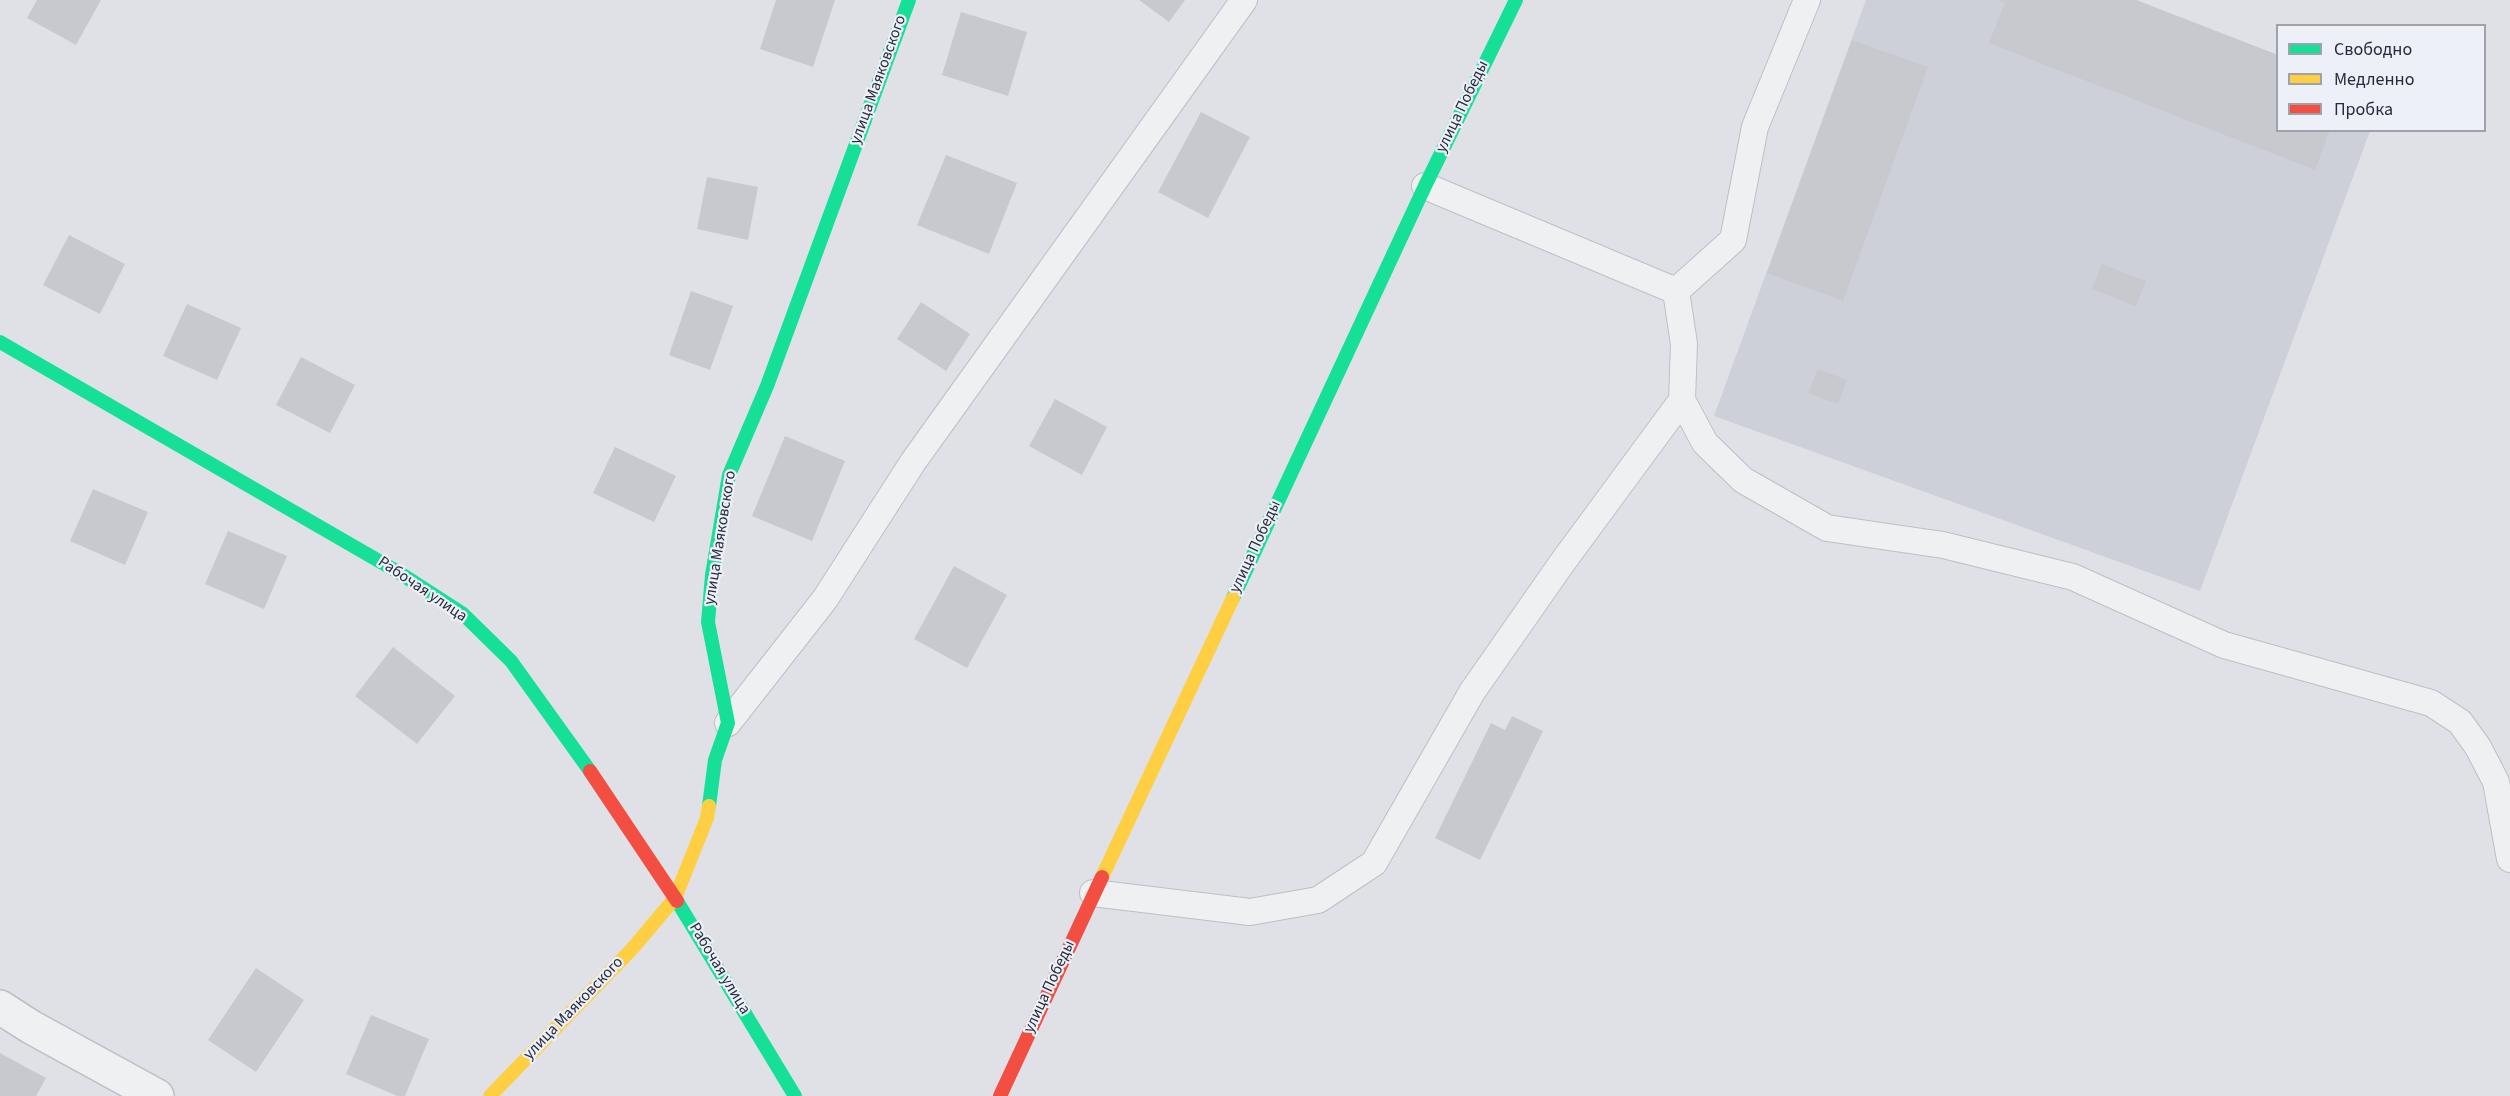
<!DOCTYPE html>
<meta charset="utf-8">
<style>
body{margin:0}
#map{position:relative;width:2510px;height:1096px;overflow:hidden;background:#e0e1e6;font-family:"Source Sans 3",sans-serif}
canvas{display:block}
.legend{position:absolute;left:2276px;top:24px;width:210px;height:108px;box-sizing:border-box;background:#edf0f6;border:2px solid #9da2ad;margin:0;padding:8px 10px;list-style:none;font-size:18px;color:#262c40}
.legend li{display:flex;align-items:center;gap:12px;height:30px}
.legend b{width:30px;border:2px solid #9da2ad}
</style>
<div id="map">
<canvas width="2510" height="1096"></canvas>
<ul class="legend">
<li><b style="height:8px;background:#16e098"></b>Свободно</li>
<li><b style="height:8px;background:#ffcf43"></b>Медленно</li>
<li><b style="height:8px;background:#f24e42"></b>Пробка</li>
</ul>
</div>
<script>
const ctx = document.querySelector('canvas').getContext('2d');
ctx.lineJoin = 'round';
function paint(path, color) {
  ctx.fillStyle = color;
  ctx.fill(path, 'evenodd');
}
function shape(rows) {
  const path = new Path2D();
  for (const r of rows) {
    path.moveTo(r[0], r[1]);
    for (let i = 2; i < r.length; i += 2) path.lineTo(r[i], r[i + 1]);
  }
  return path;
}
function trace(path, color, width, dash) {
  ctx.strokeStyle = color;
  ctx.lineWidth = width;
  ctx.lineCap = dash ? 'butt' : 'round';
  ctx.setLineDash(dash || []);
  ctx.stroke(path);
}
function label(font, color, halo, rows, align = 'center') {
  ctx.font = font + ' "Source Sans 3",sans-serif';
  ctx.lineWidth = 4.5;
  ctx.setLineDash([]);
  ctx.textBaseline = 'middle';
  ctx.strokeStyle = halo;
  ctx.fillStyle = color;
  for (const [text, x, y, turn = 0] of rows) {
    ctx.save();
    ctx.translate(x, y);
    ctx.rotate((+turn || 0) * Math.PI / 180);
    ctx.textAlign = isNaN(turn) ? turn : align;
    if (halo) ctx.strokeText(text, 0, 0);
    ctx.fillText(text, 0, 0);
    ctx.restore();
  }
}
paint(shape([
 [1866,0,2136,0,2277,55,2278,130,2370,131,2200,591,1714,416]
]), '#cdd0d9');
paint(shape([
 [37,0,101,0,76,45,27,18],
 [776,0,835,0,813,67,760,49],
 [1139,0,1185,0,1169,22],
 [1997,0,2136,0,2278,55,2278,130,2330,130,2315,170,1989,43,2005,3],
 [961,12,1027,32,1008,96,942,75],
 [1852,40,1928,67,1843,301,1767,273],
 [1201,112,1250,137,1208,218,1158,192],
 [946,155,1017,183,989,254,917,225],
 [707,177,758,187,748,240,697,229],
 [69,235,125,264,100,314,43,285],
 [2102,264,2146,281,2136,306,2092,289],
 [691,291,733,306,710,370,669,355],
 [921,302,970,334,946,371,897,339],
 [187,304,241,328,217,380,163,356],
 [301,357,355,385,330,433,276,405],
 [1818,369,1847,380,1838,404,1808,393],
 [1055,399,1107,427,1082,475,1029,446],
 [785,436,845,461,812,541,752,516],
 [615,447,676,476,654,522,593,493],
 [93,489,148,512,125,565,70,541],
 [228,531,287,556,264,609,205,584],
 [954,566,1007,595,967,668,914,639],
 [393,647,455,696,417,744,355,696],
 [1512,716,1543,731,1480,860,1435,838,1491,723,1505,730],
 [256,968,304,1000,256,1072,208,1040],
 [371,1015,429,1039,405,1096,397,1096,346,1074],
 [0,1053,46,1078,36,1096,0,1096]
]), '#c8c9ce');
const lane = shape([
 [1425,186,1676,291,1684,344,1682,400,1705,443,1743,480,1827,528,1943,545,2073,577,2224,645,2431,703,2460,722,2478,747,2496,782,2510,859],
 [1676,291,1733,240,1755,127,1807,0],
 [728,723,825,599,913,462,1244,0],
 [1093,893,1250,912,1318,900,1374,863,1472,692,1562,563,1682,400]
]);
const street = shape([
 [0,1007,31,1027,157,1096]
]);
trace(lane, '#bebfc4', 28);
trace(street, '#bebfc4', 36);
trace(lane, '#eff0f2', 26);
trace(street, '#eff0f2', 33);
trace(shape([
 [0,342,398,572,463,614,511,661,590,771],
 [1233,598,1425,186,1516,0],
 [709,806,715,760,728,723,708,622,712,575,729,475,767,386,909,0],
 [677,901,795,1096]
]), '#16e098', 14);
trace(shape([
 [1102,877,1233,598],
 [490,1096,632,949,675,898,707,818,709,806]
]), '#ffcf43', 14);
trace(shape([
 [590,771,677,901],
 [1000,1096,1102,877]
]), '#f24e42', 14);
label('16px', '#262c40', '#edf0f6', [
 ["улица Маяковского",879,80,-70],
 ["улица Победы",1463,107,-64],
 ["улица Маяковского",721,538,-81],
 ["улица Победы",1256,547,-65],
 ["Рабочая улица",422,590,34],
 ["Рабочая улица",719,969,59],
 ["улица Победы",1050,987,-65],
 ["улица Маяковского",574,1009,-46]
]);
</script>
